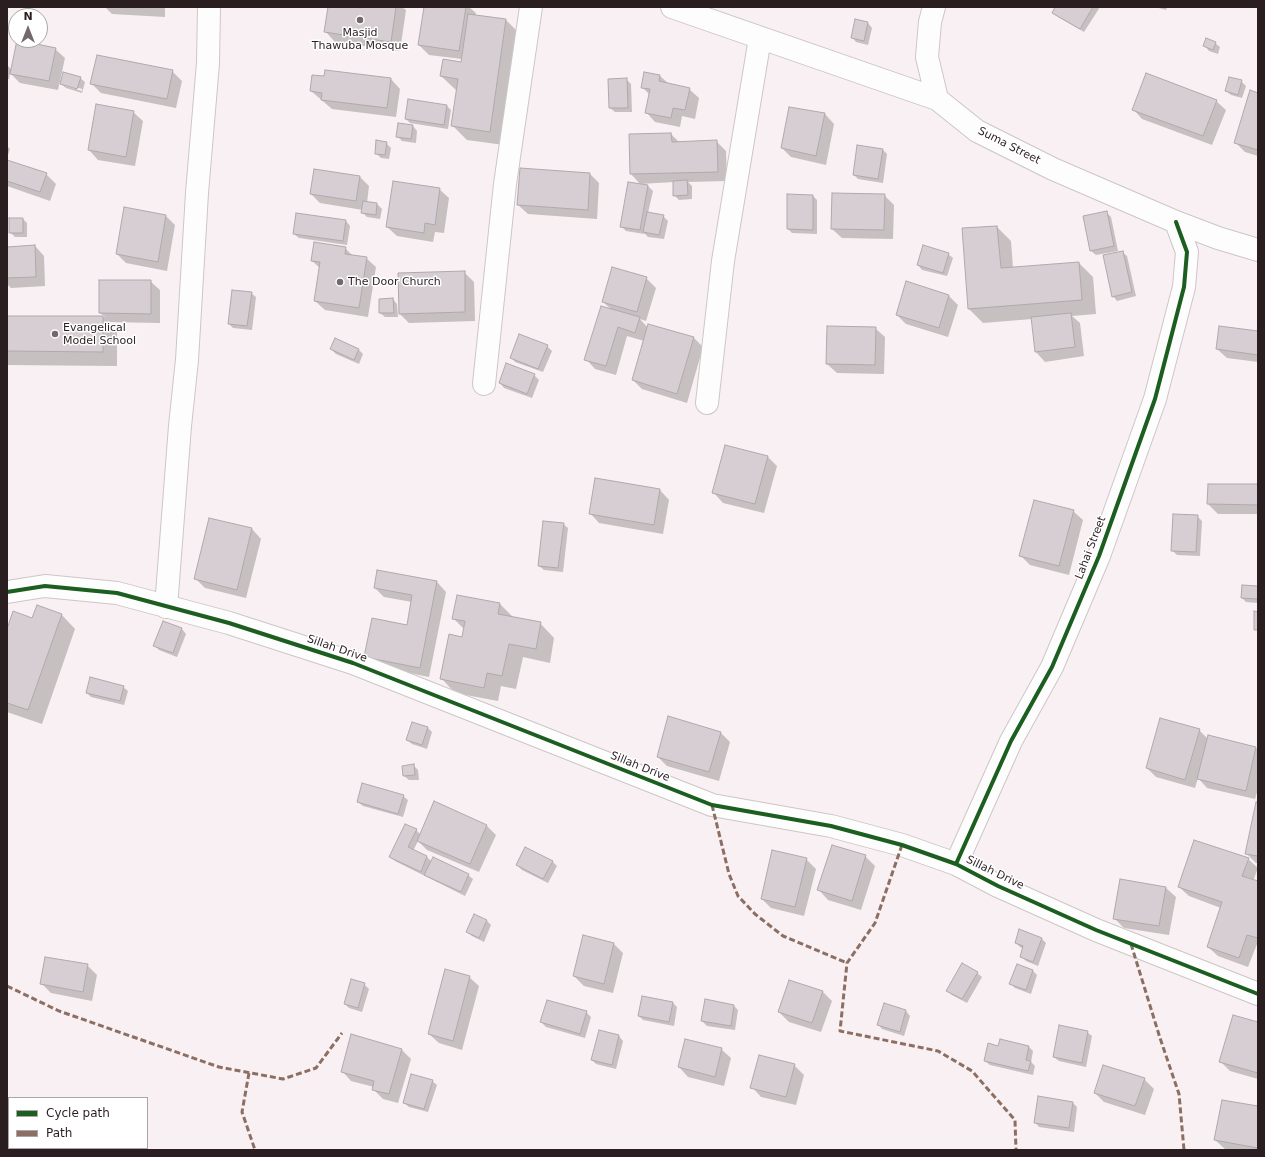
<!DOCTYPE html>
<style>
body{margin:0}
#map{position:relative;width:1265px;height:1157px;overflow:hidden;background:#f8f0f2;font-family:"DejaVu Sans",sans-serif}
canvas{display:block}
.frame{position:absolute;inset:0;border:8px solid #2b1e21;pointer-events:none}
.legend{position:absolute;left:8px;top:1097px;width:140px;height:52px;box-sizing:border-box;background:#fff;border:1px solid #aaa5a6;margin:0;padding:5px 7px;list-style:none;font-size:12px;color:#2b1e21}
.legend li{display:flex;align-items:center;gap:8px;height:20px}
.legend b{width:20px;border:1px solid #aaa5a6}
.north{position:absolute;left:8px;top:8px;width:40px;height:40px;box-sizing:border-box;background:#fff;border:1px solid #aaa5a6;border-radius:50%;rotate:0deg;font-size:11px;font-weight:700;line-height:16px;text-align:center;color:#2b1e21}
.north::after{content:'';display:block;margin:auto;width:14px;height:18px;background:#73686a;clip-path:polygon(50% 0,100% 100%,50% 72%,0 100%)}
</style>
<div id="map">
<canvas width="1265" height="1157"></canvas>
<div class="frame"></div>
<ul class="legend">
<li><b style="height:5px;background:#1b5e20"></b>Cycle path</li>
<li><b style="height:5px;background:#8d6e63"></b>Path</li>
</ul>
<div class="north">N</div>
</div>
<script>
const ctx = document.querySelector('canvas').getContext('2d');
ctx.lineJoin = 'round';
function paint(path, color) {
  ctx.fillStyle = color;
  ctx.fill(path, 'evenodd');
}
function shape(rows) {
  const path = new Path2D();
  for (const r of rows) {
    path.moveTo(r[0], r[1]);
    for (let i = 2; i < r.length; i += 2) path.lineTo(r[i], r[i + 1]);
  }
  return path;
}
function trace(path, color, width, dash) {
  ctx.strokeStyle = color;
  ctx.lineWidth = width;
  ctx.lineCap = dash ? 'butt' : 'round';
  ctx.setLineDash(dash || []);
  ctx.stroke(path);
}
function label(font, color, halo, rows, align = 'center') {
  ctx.font = font + ' "DejaVu Sans",sans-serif';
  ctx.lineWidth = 3;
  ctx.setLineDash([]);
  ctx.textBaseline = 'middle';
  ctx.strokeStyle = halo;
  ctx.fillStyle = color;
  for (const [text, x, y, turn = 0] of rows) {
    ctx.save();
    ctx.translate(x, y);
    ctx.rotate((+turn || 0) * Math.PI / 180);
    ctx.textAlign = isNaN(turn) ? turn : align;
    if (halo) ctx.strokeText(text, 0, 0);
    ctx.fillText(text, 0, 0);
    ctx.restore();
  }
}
paint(shape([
 [105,7,165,7,165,17,112,14],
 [329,7,402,7,406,10,400,51,335,42,326,32],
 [425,7,469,7,476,13,475,16,506,20,520,34,504,145,467,140,452,125,457,90,456,90,441,76,462,63,462,59,429,55,419,45],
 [1056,7,1100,7,1084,32,1058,17,1053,12],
 [1155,7,1167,7,1166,10],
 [856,21,868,23,872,28,868,45,856,42,852,37],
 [1215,43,1220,47,1218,54,1209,51,1205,46],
 [55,49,65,58,58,90,20,83,10,73,9,79,7,79,7,65,12,70],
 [172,71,182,81,176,108,101,93,92,84],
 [645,73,660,76,669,84,689,89,699,98,695,119,682,116,680,127,655,122,646,112,650,95,642,87],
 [80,78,85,82,82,93,66,88,61,84],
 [65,84,82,89,82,91,65,86],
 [391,79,400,89,396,117,332,109,311,91],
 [626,79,631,84,632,112,615,112,610,108],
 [1241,81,1246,86,1242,98,1231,95,1226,91],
 [1258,94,1258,156,1245,152,1235,142],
 [1216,101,1226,110,1212,145,1142,119,1133,109],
 [447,106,451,110,448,129,410,123,406,119],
 [790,108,825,114,834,124,826,165,791,157,782,148],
 [133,112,143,121,135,166,98,160,89,150],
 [399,124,413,126,417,131,416,143,402,141,397,136],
 [671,134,680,143,716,141,726,151,727,181,688,182,692,186,692,199,679,200,674,195,674,182,640,184,631,174],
 [386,143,391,148,389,159,381,158,376,153],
 [7,146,10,149,7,158],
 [883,150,887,154,883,183,858,179,854,175],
 [7,161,46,174,56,184,50,201,7,186],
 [315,170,360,177,369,186,367,203,377,204,382,209,380,219,367,217,362,212,363,210,320,203,311,194],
 [590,174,599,183,597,219,528,214,518,205],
 [629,183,648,186,653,191,648,213,663,216,668,221,664,239,648,237,644,233,644,234,626,231,621,226],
 [439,189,449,198,444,233,435,232,433,242,397,236,387,227],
 [884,195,894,205,893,239,842,238,832,229],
 [813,196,817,200,817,234,792,233,788,229],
 [1106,212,1111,217,1118,251,1096,255,1091,251],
 [297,214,346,221,350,226,347,245,299,238,294,234],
 [166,216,175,225,167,271,126,263,117,254],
 [23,219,27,223,27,237,15,237,10,232],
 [997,227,1011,241,1013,268,1079,263,1093,277,1096,314,1072,316,1080,323,1084,356,1045,362,1036,352,1032,319,983,323,969,309,963,229],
 [35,246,44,256,45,286,11,288,7,284,7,248],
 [345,248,353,256,366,258,376,267,368,317,325,310,315,301,320,268,312,261],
 [1122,252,1127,256,1136,296,1117,301,1113,296],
 [948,254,953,258,947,276,922,270,918,265],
 [464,272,474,282,475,321,409,323,400,314],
 [646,278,656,288,646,321,640,319,648,328,694,338,703,347,687,403,642,389,633,380,644,341,627,336,616,375,595,369,586,359,612,310,603,302],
 [150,281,160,290,160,323,107,322,117,332,117,366,7,365,7,317,105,317,100,313],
 [251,293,256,297,252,330,233,328,229,324],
 [949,296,958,305,948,337,906,324,897,315],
 [393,299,397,304,398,317,385,317,380,313],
 [875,328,885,337,884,374,837,373,827,364],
 [1258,332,1258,362,1227,358,1217,349],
 [547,346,552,351,543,372,515,362,511,357],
 [331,349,359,350,363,354,359,364,336,354],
 [534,375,539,380,532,398,504,388,500,383],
 [768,457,777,466,764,513,723,503,714,493],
 [596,479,660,490,669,500,663,534,599,523,590,513],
 [1258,485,1258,514,1218,514,1208,504],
 [1073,511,1083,520,1069,575,1030,565,1020,555],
 [1197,516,1202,521,1200,556,1177,555,1172,550],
 [563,524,568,528,563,572,544,570,539,566],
 [252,529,261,539,246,598,205,588,196,579],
 [378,571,437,582,446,592,429,677,375,666,366,657,407,626,412,602,384,597,375,588],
 [1258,587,1258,603,1246,602,1242,598],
 [500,604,514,618,540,623,554,638,550,663,523,657,516,689,501,686,498,701,455,693,441,678,463,638,465,630,453,618],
 [61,614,75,629,42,724,7,712,7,632,33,619],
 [164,622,182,629,186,634,177,657,159,650,155,646],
 [123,687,128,691,124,705,91,697,87,693],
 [413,723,428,728,432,732,427,749,412,744,407,740],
 [1199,730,1208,739,1208,736,1256,748,1258,750,1258,789,1255,799,1207,788,1198,778,1195,788,1156,777,1147,768],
 [720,732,730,742,719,781,667,766,658,757],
 [414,766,418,770,419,780,409,780,404,776],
 [403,796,408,800,403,817,363,806,358,802],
 [1258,804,1258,863,1256,863,1246,853],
 [486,825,496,835,479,872,427,850,418,841,413,851,427,857,432,862,468,875,473,879,465,896,395,861,390,857,416,830,420,834],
 [865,856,875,866,861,910,828,900,819,890],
 [806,859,816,869,804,916,771,908,762,899],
 [1248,859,1258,868,1253,881,1258,882,1258,944,1257,944,1248,967,1218,956,1208,947,1221,908,1189,896,1179,887],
 [552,861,557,866,548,883,522,870,517,865],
 [1121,880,1166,888,1176,897,1169,935,1124,928,1114,918],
 [474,916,487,921,491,925,484,942,472,936,467,932],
 [1042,939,1046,943,1038,966,1026,961,1021,956,1024,949,1020,947,1016,943],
 [614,944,623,953,613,993,584,986,574,976],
 [87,965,97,975,92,1001,51,993,41,983],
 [1033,971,1037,975,1031,994,1015,988,1011,984],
 [977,973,982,977,967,1003,952,995,948,991],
 [469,977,479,986,462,1050,439,1043,429,1034],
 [364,984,369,989,362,1012,349,1008,345,1004],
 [822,991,832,1001,821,1032,789,1022,779,1012],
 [672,1002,677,1007,674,1026,643,1020,639,1016],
 [884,1004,906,1011,910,1016,904,1036,882,1029,878,1024],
 [734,1006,738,1010,735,1030,707,1026,702,1021],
 [586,1012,591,1017,585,1038,546,1027,541,1022],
 [1258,1023,1258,1079,1230,1071,1220,1061],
 [599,1031,619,1036,623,1041,616,1069,596,1064,592,1060],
 [1087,1032,1092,1036,1086,1067,1059,1061,1054,1057],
 [999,1047,1029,1047,1033,1051,1031,1062,1035,1066,1033,1075,990,1065,985,1061],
 [401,1049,411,1059,398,1103,383,1099,373,1089,374,1087,351,1081,342,1071],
 [721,1049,731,1058,724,1086,688,1077,679,1067],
 [794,1065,804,1075,796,1105,761,1097,752,1087],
 [1144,1079,1154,1089,1145,1115,1104,1102,1095,1093],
 [432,1081,437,1085,428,1112,409,1107,404,1103],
 [1039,1097,1073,1103,1077,1107,1074,1132,1039,1127,1035,1122],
 [1258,1107,1258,1150,1225,1149,1215,1140]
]), '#0003');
const building = shape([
 [328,7,396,7,391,42,324,32,328,7],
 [424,7,466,7,459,51,418,45,424,7],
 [1055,7,1093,7,1080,29,1052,13,1055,7],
 [468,14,506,19,490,132,451,126,458,79,440,76,443,59,461,62,468,14],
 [855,19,868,22,864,41,851,38,855,19],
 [1206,38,1216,42,1213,50,1203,46,1206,38],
 [17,40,56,48,49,81,10,74,17,40],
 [97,55,173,70,167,99,90,84,97,55],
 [325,70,391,78,387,108,321,100,322,93,310,91,312,75,324,76,325,70],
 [63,72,81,77,77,89,60,84,63,72],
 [644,72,660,75,659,81,690,88,685,110,673,108,671,118,645,113,650,89,641,88,644,72],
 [1146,73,1217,100,1203,136,1132,110,1146,73],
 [1229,77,1242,80,1238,95,1225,91,1229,77],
 [627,78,628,108,609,108,608,79,627,78],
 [1250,90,1258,93,1258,150,1234,143,1250,90],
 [408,99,447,105,444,125,405,119,408,99],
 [96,104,134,111,126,157,88,150,96,104],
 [789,107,825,113,816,156,781,148,789,107],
 [398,123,413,125,411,139,396,137,398,123],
 [671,133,672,142,717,140,718,172,630,174,629,134,671,133],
 [376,140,387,142,385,155,375,154,376,140],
 [857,145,883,149,878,179,853,175,857,145],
 [7,160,47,173,40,192,7,181,7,160],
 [520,168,590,173,588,210,517,205,520,168],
 [314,169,360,176,356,201,310,194,314,169],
 [687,180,688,195,673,196,673,181,687,180],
 [393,181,440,188,435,225,425,223,424,233,386,227,393,181],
 [628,182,648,185,640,230,620,227,628,182],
 [832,193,885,194,884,230,831,229,832,193],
 [787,194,813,195,813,230,787,229,787,194],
 [363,201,377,203,376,215,361,213,363,201],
 [124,207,166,215,158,262,116,254,124,207],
 [1107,211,1114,246,1090,251,1083,216,1107,211],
 [647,212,664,215,659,235,643,232,647,212],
 [296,213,346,220,343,241,293,234,296,213],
 [9,218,23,218,23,233,9,233,9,218],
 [997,226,1001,268,1079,262,1082,300,968,309,962,228,997,226],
 [314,242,346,247,345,254,367,257,359,308,314,301,320,262,311,261,314,242],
 [35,245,36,277,7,278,7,247,35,245],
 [923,245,949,253,943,273,917,265,923,245],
 [1123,251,1132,292,1112,297,1103,255,1123,251],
 [612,267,647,277,637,312,602,302,612,267],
 [465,271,465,312,399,314,398,273,465,271],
 [99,280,151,280,151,314,99,313,99,280],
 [906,281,949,295,939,328,896,315,906,281],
 [232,290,252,292,247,326,228,324,232,290],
 [393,298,394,313,379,313,379,299,393,298],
 [601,306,640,317,635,333,618,327,606,366,584,360,601,306],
 [1071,313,1075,347,1035,352,1031,317,1071,313],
 [7,316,103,316,103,352,7,351,7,316],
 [648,324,694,337,677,394,632,380,648,324],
 [827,326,876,327,875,365,826,364,827,326],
 [1219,326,1258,331,1258,355,1216,349,1219,326],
 [519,334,548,345,538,369,510,358,519,334],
 [335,338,359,349,354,360,330,349,335,338],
 [506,363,535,374,527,394,499,383,506,363],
 [725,445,768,456,755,504,712,493,725,445],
 [595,478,660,489,654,525,589,514,595,478],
 [1208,484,1258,484,1258,505,1207,504,1208,484],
 [1034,500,1074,510,1059,566,1019,556,1034,500],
 [1173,514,1198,515,1196,552,1171,551,1173,514],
 [209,518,252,528,237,590,194,579,209,518],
 [543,521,564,523,558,568,538,566,543,521],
 [377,570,437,581,420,668,364,657,372,618,407,625,412,595,374,588,377,570],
 [1242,585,1258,586,1258,599,1241,598,1242,585],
 [457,595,500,603,498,614,541,622,536,649,509,644,502,676,487,673,484,688,440,679,449,634,462,637,465,621,452,619,457,595],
 [37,605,62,614,28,710,7,703,7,629,13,611,32,618,37,605],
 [1254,611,1258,612,1258,630,1254,630,1254,611],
 [163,621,182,628,173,653,153,646,163,621],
 [90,677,124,686,120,701,86,693,90,677],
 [668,716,721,732,709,772,657,757,668,716],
 [1160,718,1200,729,1185,780,1146,768,1160,718],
 [412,722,428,727,422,745,406,740,412,722],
 [1208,735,1256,747,1246,791,1197,779,1208,735],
 [414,764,415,775,403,776,402,766,414,764],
 [362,783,404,795,398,814,357,802,362,783],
 [434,801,487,825,470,864,417,841,434,801],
 [1256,802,1258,802,1258,856,1245,854,1256,802],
 [405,824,417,829,408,847,427,856,421,872,389,857,405,824],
 [1194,840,1249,858,1242,876,1258,881,1258,938,1247,935,1239,958,1207,947,1222,902,1178,887,1194,840],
 [832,845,866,855,852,901,817,890,832,845],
 [525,847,553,861,543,879,516,865,525,847],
 [772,850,807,858,795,907,761,899,772,850],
 [433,857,469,874,461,892,424,875,433,857],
 [1120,879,1166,887,1159,926,1113,919,1120,879],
 [474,914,487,920,479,938,466,932,474,914],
 [1019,929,1042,938,1033,962,1020,957,1023,946,1015,943,1019,929],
 [583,935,614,943,604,984,573,976,583,935],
 [45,957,88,964,83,992,40,984,45,957],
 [962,963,978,972,962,999,946,991,962,963],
 [1017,964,1033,970,1026,990,1009,984,1017,964],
 [445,969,470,976,453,1041,428,1034,445,969],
 [351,979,365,983,358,1008,344,1004,351,979],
 [789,980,823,991,812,1023,778,1012,789,980],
 [642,996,673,1002,669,1022,638,1016,642,996],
 [705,999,734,1005,731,1026,701,1021,705,999],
 [547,1000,587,1011,580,1034,540,1022,547,1000],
 [884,1003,906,1010,900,1032,877,1025,884,1003],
 [1233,1015,1258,1022,1258,1073,1219,1062,1233,1015],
 [1059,1025,1088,1031,1082,1063,1053,1057,1059,1025],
 [599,1030,619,1035,612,1065,591,1060,599,1030],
 [351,1034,402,1049,389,1094,372,1090,374,1081,341,1072,351,1034],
 [685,1039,722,1048,715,1077,678,1067,685,1039],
 [1000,1039,1029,1046,1026,1060,1031,1061,1028,1071,984,1061,988,1043,998,1046,1000,1039],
 [759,1055,795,1064,786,1097,750,1088,759,1055],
 [1103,1065,1145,1078,1135,1106,1094,1093,1103,1065],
 [411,1074,433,1080,424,1109,403,1103,411,1074],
 [1038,1096,1073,1102,1069,1128,1034,1123,1038,1096],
 [1222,1100,1258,1106,1258,1148,1214,1140,1222,1100]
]);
paint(building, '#d6ced2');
trace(building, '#b0a8ac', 1);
const street = shape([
 [672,7,937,99,977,131,1053,169,1176,222,1218,238,1258,250],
 [934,7,930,22,927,57,937,99],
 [484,384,505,184,531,7],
 [707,403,723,261,760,38],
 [7,592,45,586,117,593,229,623,353,663,712,805,831,826,902,845,956,864,998,886,1096,930,1258,994],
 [166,607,180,426,187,360,197,193,208,63,209,7],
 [956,864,1011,741,1052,667,1099,556,1155,399,1184,287,1187,252,1176,222]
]);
trace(street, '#cec5c7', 24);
trace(street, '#fefdfd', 22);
trace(shape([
 [712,805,729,874,738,896,755,914,783,936,847,963],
 [902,845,875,923,847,963,840,1031,938,1051,972,1071,1015,1120,1016,1150],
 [1131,944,1160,1038,1179,1094,1184,1150],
 [7,986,59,1011,219,1067,283,1079,316,1068,342,1033],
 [249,1073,242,1112,255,1150]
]), '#8d6e63', 3, [6, 3]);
trace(shape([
 [7,592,45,586,117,593,229,623,353,663,712,805,831,826,902,845,956,864,998,886,1096,930,1258,994],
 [956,864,1011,741,1052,667,1099,556,1155,399,1184,287,1187,252,1176,222]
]), '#1b5e20', 4);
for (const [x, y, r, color] of [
 [360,20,4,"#73686a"],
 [340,282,4,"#73686a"],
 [55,334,4,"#73686a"]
]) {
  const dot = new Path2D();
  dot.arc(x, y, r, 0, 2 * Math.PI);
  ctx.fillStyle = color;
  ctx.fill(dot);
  trace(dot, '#fff', 1.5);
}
label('11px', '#2b1e21', '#fff', [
 ["Masjid",360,33,"center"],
 ["Thawuba Mosque",360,46,"center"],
 ["The Door Church",348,282],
 ["Evangelical",63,328],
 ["Model School",63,341]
], 'left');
label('11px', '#2b1e21', '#fff', [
 ["Suma Street",1009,146,27],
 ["Lahai Street",1091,548,-69],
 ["Sillah Drive",337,649,19],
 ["Sillah Drive",640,767,22],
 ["Sillah Drive",995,873,26]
]);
</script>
